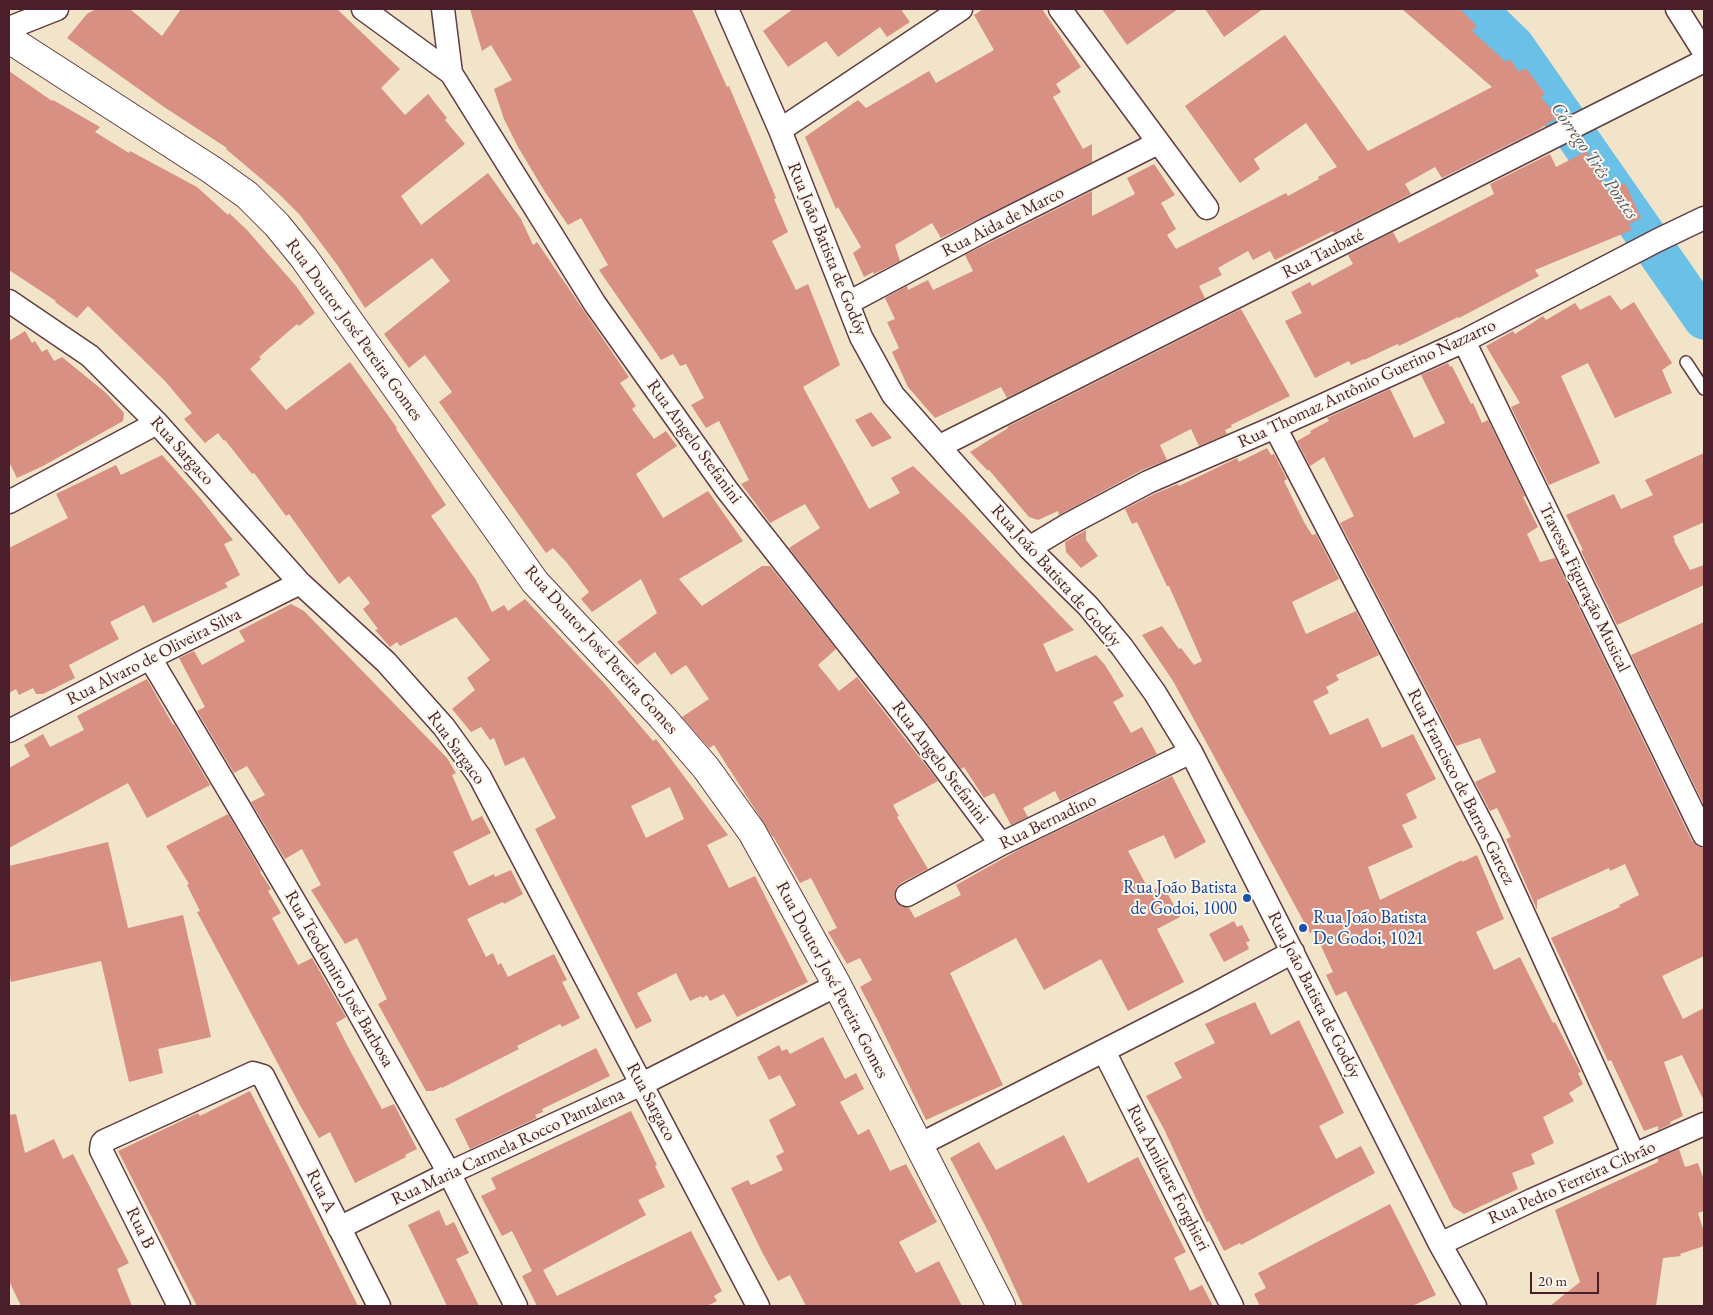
<!DOCTYPE html>
<meta charset="utf-8">
<style>
body{margin:0}
#map{position:relative;width:1713px;height:1315px;overflow:hidden;background:#f2e4c8;font-family:"EB Garamond",serif}
canvas{display:block}
.frame{position:absolute;inset:0;border:10px solid #4a1f2b;pointer-events:none}
.scale{position:absolute;left:1530px;top:1272px;width:69px;height:22px;box-sizing:border-box;border:2px solid #4a1f2b;border-top:0;padding-left:6px;font-size:15px;line-height:18px;white-space:nowrap;color:#4a1f2b;-webkit-text-stroke:4px #fbf7ec;paint-order:stroke}
</style>
<div id="map">
<canvas width="1713" height="1315"></canvas>
<div class="frame"></div>
<div class="scale">20 m</div>
</div>
<script>
const ctx = document.querySelector('canvas').getContext('2d');
ctx.lineJoin = 'round';
function shape(rows) {
  const path = new Path2D();
  for (const r of rows) {
    path.moveTo(r[0], r[1]);
    for (let i = 2; i < r.length; i += 2) path.lineTo(r[i], r[i + 1]);
  }
  return path;
}
function trace(path, color, width, dash) {
  ctx.strokeStyle = color;
  ctx.lineWidth = width;
  ctx.lineCap = dash ? 'butt' : 'round';
  ctx.setLineDash(dash || []);
  ctx.stroke(path);
}
function paint(path, color) {
  ctx.fillStyle = color;
  ctx.fill(path, 'evenodd');
}
function label(font, color, halo, rows, align = 'center') {
  ctx.font = font + ' "EB Garamond",serif';
  ctx.lineWidth = 4;
  ctx.setLineDash([]);
  ctx.textBaseline = 'middle';
  ctx.strokeStyle = halo;
  ctx.fillStyle = color;
  for (const [text, x, y, turn = 0] of rows) {
    ctx.save();
    ctx.translate(x, y);
    ctx.rotate((+turn || 0) * Math.PI / 180);
    ctx.textAlign = isNaN(turn) ? turn : align;
    if (halo) ctx.strokeText(text, 0, 0);
    ctx.fillText(text, 0, 0);
    ctx.restore();
  }
}
trace(shape([
 [1476,9,1514,46,1704,319]
]), '#6ac0e7', 41);
paint(shape([
 [96,9,130,9,162,36,181,9,337,9,400,69,381,88,405,115,428,94,447,118,445,120,465,144,401,196,421,225,488,173,521,219,533,245,537,242,629,377,620,383,636,406,632,409,654,439,666,431,677,446,636,474,663,518,708,491,743,541,679,579,702,606,762,566,770,566,836,649,818,665,839,691,857,677,938,781,893,805,899,816,897,817,928,869,901,883,896,888,894,895,896,902,901,906,909,908,915,918,961,895,956,885,1020,849,1172,776,1206,842,1175,859,1164,835,1128,851,1150,892,1163,885,1180,917,1157,929,1184,982,1128,1011,1101,959,1044,990,1016,938,950,973,1003,1085,926,1120,878,1021,860,987,872,980,860,958,847,964,828,932,837,928,811,878,800,883,773,836,772,836,714,745,709,748,682,717,709,699,686,665,671,675,655,652,637,665,617,642,657,613,641,579,592,612,581,599,589,592,567,563,553,548,546,553,439,402,452,392,425,355,409,368,384,334,450,281,432,258,365,308,338,266,300,215,278,193,226,149,227,148,164,107,67,38,87,14],
 [470,9,692,9,727,87,729,86,776,198,774,199,788,232,772,241,796,290,808,284,840,365,803,387,869,509,900,493,891,478,913,466,965,516,1074,630,1043,644,1056,672,1096,655,1105,665,1124,696,1113,702,1131,733,1142,727,1157,754,1060,801,1055,791,1023,808,1028,817,1011,825,994,793,984,798,964,767,961,769,926,722,789,548,820,528,805,504,770,523,741,484,749,480,719,421,706,428,691,405,704,398,686,364,680,366,673,354,661,360,599,270,608,265,581,218,568,225,545,192,518,147,504,119,494,89,512,80,491,45,482,51],
 [793,9,904,9,902,11,910,22,887,37,880,27,838,57,826,41,788,67,763,31],
 [983,9,1042,9,1081,67,1056,84,1061,92,1053,97,1083,149,1092,144,1092,162,941,238,932,223,895,245,900,261,874,274,873,272,864,277,853,253,861,247,838,207,836,209,805,137,858,100,866,108,929,71,936,83,994,50,974,15],
 [1102,9,1178,9,1127,45],
 [1205,9,1263,9,1224,37],
 [1402,9,1460,9,1477,26,1472,31,1506,62,1510,59,1519,72,1526,68,1545,94,1541,97,1558,117,1538,130,1442,178,1435,167,1405,184,1411,194,1334,233,1333,231,1275,260,1270,251,1253,260,1248,251,1218,268,1222,275,1199,286,1205,298,1007,398,1001,387,935,418,908,387,892,352,899,348,887,322,895,319,885,298,907,286,908,290,928,280,933,290,973,271,965,255,991,242,1092,191,1092,216,1135,194,1127,178,1154,164,1175,195,1161,203,1176,229,1167,235,1176,249,1286,193,1288,196,1319,179,1318,177,1337,167,1306,123,1254,159,1260,169,1240,183,1185,106,1285,35,1368,151,1492,87],
 [9,71,52,101,53,100,100,127,95,132,129,153,130,151,197,187,228,215,229,213,247,230,296,286,315,313,299,326,297,324,259,357,261,359,250,369,286,410,350,362,397,428,396,429,446,505,431,516,476,580,492,612,504,605,508,611,525,599,604,683,653,741,656,739,728,835,707,845,729,888,755,876,808,982,737,1017,724,994,710,1001,707,995,702,998,701,996,690,1001,676,973,637,993,652,1021,636,1029,535,829,556,818,524,757,505,766,494,738,490,740,481,727,471,732,452,709,475,690,467,678,490,660,456,617,400,646,397,642,390,647,375,630,378,629,363,609,370,603,349,576,339,584,289,514,286,516,254,473,252,474,225,440,224,441,218,433,205,443,184,419,192,413,165,381,88,306,77,318,55,302,56,301,9,270],
 [670,787,684,819,646,838,631,806],
 [1587,151,1607,191,1625,183,1641,218,1629,224,1632,230,1535,270,1539,276,1459,318,1458,317,1399,346,1398,344,1391,347,1364,360,1364,359,1351,365,1349,361,1315,378,1285,321,1302,313,1291,292,1310,282,1312,286,1353,264,1348,255,1393,232,1399,243,1494,194,1490,184,1550,154,1556,167],
 [1610,295,1621,310,1634,302,1672,363,1662,370,1672,393,1615,418,1588,363,1561,376,1600,463,1549,485,1511,407,1520,403,1486,346,1513,331,1515,334,1543,316,1546,320,1575,303,1580,310],
 [1241,309,1290,396,1231,425,1232,427,1225,430,1227,434,1199,446,1191,429,1160,445,1167,460,1142,470,1059,515,1058,511,1038,520,1029,517,989,470,987,470,970,452,1008,428,1007,427],
 [25,331,32,343,35,341,42,352,47,349,54,361,62,357,106,393,124,413,123,421,43,466,17,478,9,462,9,341],
 [1448,363,1450,367,1452,366,1471,404,1473,403,1482,423,1488,420,1525,496,1523,497,1538,527,1527,534,1540,562,1555,558,1692,841,1697,846,1704,848,1704,956,1662,976,1683,1019,1704,1008,1704,1101,1682,1055,1664,1062,1683,1116,1670,1122,1671,1124,1658,1130,1658,1126,1644,1131,1611,1060,1608,1061,1551,938,1620,907,1619,905,1639,895,1625,864,1610,871,1609,868,1537,900,1537,910,1506,839,1511,837,1497,808,1490,811,1475,782,1496,772,1480,738,1456,746,1340,523,1354,516,1324,457,1310,466,1297,441,1311,433,1310,431,1329,421,1327,418,1390,389,1414,438,1445,423,1421,375],
 [871,412,892,438,872,447,855,420],
 [1267,448,1271,455,1274,454,1287,479,1284,481,1304,522,1312,535,1316,534,1339,579,1292,602,1306,634,1356,611,1379,655,1336,675,1339,680,1326,687,1329,693,1313,701,1330,735,1368,718,1382,748,1413,734,1436,779,1406,794,1417,818,1402,825,1413,847,1368,867,1380,900,1462,860,1462,862,1477,855,1504,919,1476,932,1494,970,1520,957,1553,1023,1555,1022,1581,1072,1578,1073,1583,1084,1569,1093,1574,1101,1543,1117,1554,1143,1531,1154,1535,1164,1512,1173,1518,1189,1464,1214,1453,1207,1346,991,1336,996,1326,975,1333,972,1314,931,1310,933,1173,681,1142,635,1162,626,1179,649,1181,648,1194,665,1202,661,1169,586,1167,586,1137,522,1132,524,1125,509,1154,494,1178,484,1179,486,1237,458,1239,462],
 [1704,453,1704,522,1673,536,1675,541,1674,541,1690,570,1704,565,1704,585,1617,625,1581,551,1583,550,1566,515,1614,494,1621,509,1653,495,1645,480],
 [162,455,200,498,233,540,224,544,240,575,225,583,228,587,153,623,144,605,110,622,119,639,69,665,75,678,43,694,36,694,33,688,19,695,16,689,9,693,9,548,68,518,56,494,116,465,121,475],
 [1086,530,1086,540,1098,556,1081,568,1066,552,1065,542],
 [291,604,304,611,447,758,456,773,452,775,472,821,482,816,491,833,453,852,469,886,494,874,495,877,511,870,523,894,504,904,503,902,467,919,486,957,493,953,498,965,501,963,508,977,554,954,567,980,562,982,580,1018,562,1027,560,1024,517,1046,519,1049,442,1088,441,1087,433,1091,426,1091,378,1004,387,999,357,938,345,944,311,890,321,885,302,849,285,859,251,802,265,795,247,766,234,773,197,711,205,707,179,658,194,651,202,665,245,641,239,631],
 [1704,622,1704,805,1631,655],
 [147,679,173,725,174,724,210,785,147,818,128,783,9,848,9,768,30,756,24,745,43,734,50,747,84,730,77,716],
 [228,814,261,871,260,872,271,889,268,891,281,913,272,918,298,965,312,958,346,1017,336,1023,347,1045,382,1109,394,1104,417,1149,405,1155,406,1157,355,1183,330,1132,319,1138,301,1107,197,912,200,911,187,885,189,884,166,846],
 [108,842,128,928,183,915,211,1037,158,1049,163,1073,129,1082,101,961,11,982,9,972,9,866],
 [1234,921,1237,927,1242,925,1250,941,1246,942,1249,949,1224,962,1209,934],
 [1255,1002,1271,1035,1299,1020,1344,1113,1319,1126,1336,1159,1361,1146,1375,1173,1241,1245,1240,1243,1224,1251,1209,1221,1207,1222,1164,1129,1146,1096,1182,1078,1174,1063,1215,1043,1205,1024],
 [823,1037,845,1079,856,1073,864,1089,840,1102,858,1135,869,1129,890,1171,906,1164,937,1222,899,1242,916,1273,939,1261,962,1306,806,1306,790,1275,778,1281,762,1252,731,1188,748,1180,751,1185,783,1170,776,1156,784,1152,769,1120,796,1105,780,1075,769,1080,757,1057,779,1045,782,1051,787,1049,790,1054],
 [596,1048,610,1076,542,1109,543,1112,535,1115,537,1118,470,1149,455,1119],
 [250,1091,302,1193,358,1306,197,1306,118,1151,198,1113,200,1116],
 [631,1111,657,1165,655,1166,665,1187,638,1200,646,1215,543,1270,557,1296,691,1231,722,1291,714,1296,717,1301,707,1306,537,1306,522,1276,532,1271,512,1231,502,1236,481,1196,496,1189,491,1178],
 [16,1114,25,1153,54,1139,63,1159,73,1154,129,1263,117,1269,132,1306,21,1306,9,1281,9,1115],
 [1064,1135,1088,1183,1138,1157,1186,1252,1174,1258,1190,1291,1202,1285,1213,1306,1023,1306,991,1237,950,1158,979,1142,996,1170],
 [1679,1149,1685,1167,1698,1163,1704,1180,1704,1211,1698,1213,1704,1232,1704,1246,1680,1254,1681,1256,1663,1258,1656,1306,1550,1306,1580,1282,1555,1210,1658,1162,1658,1158],
 [1390,1204,1436,1295,1412,1306,1260,1306,1254,1294,1266,1288,1258,1273],
 [439,1210,446,1226,454,1222,469,1253,456,1259,479,1306,447,1306,408,1225]
]), '#d89082');
const lane = shape([
 [1686,362,1704,389]
]);
const street = shape([
 [363,9,451,73],
 [443,9,451,73,595,304,727,490,916,730,1001,844],
 [727,9,780,130,861,337,893,395,1029,548,1088,606,1122,647,1155,693,1191,752,1440,1244,1475,1306],
 [1060,9,1207,208],
 [1677,9,1704,52],
 [9,28,57,9],
 [780,130,961,9],
 [9,301,90,356,157,423,300,583,386,662,444,727,480,777,758,1306],
 [848,303,985,230,1158,143],
 [1464,341,1704,835],
 [1275,427,1490,840,1634,1155],
 [940,446,1704,61],
 [9,502,157,423],
 [1029,548,1069,524,1148,482,1275,427,1464,341,1658,240,1704,218],
 [150,658,240,809,336,972,449,1173,516,1306],
 [9,731,150,658,300,583],
 [907,895,1001,844,1191,752],
 [1104,1051,1232,1306],
 [919,1145,1203,1000,1293,952],
 [339,1228,449,1173,642,1084,837,985],
 [1440,1244,1532,1200,1704,1124],
 [179,1306,101,1150,102,1143,104,1141,253,1073,263,1076,379,1306]
]);
const secondary = shape([
 [9,39,212,170,247,195,277,225,304,258,535,582,662,717,706,768,752,832,837,985,1001,1306]
]);
trace(lane, '#633d43', 14);
trace(street, '#633d43', 25);
trace(secondary, '#633d43', 30);
trace(lane, '#fff', 11);
trace(street, '#fff', 22);
trace(secondary, '#fff', 28);
for (const [x, y, r, color] of [
 [1247,898,5,"#1a4fb4"],
 [1303,928,5,"#1a4fb4"]
]) {
  const dot = new Path2D();
  dot.arc(x, y, r, 0, 2 * Math.PI);
  ctx.fillStyle = color;
  ctx.fill(dot);
  trace(dot, '#fbf7ec', 2);
}
label('18px', '#4a1f2b', '#fbf7ec', [
 ["Rua Aida de Marco",1003,222,-27],
 ["Rua João Batista de Godóy",827,249,68],
 ["Rua Taubaté",1323,254,-27],
 ["Rua Doutor José Pereira Gomes",354,330,54],
 ["Rua Thomaz Antônio Guerino Nazzarro",1367,384,-25],
 ["Rua Angelo Stefanini",694,442,54],
 ["Rua Sargaco",182,451,48],
 ["Rua João Batista de Godóy",1056,576,48],
 ["Travessa Figuração Musical",1584,588,64],
 ["Rua Doutor José Pereira Gomes",601,650,48],
 ["Rua Alvaro de Oliveira Silva",154,657,-27],
 ["Rua Sargaco",456,748,54],
 ["Rua Angelo Stefanini",940,763,53],
 ["Rua Francisco de Barros Garcez",1461,787,63],
 ["Rua Bernadino",1048,822,-26],
 ["Rua Teodomiro José Barbosa",339,979,60],
 ["Rua Doutor José Pereira Gomes",832,980,62],
 ["Rua João Batista de Godóy",1314,995,63],
 ["Rua Sargaco",651,1102,62],
 ["Rua Maria Carmela Rocco Pantalena",508,1147,-25],
 ["Rua Amilcare Forghieri",1168,1178,63],
 ["Rua Pedro Ferreira Cibrão",1572,1183,-24],
 ["Rua A",321,1191,63],
 ["Rua B",140,1228,64]
]);
label('18px', '#164399', '#fbf7ec', [
 ["Rua João Batista",1237,888],
 ["de Godoi, 1000",1237,909],
 ["Rua João Batista",1313,918,"left"],
 ["De Godoi, 1021",1313,939,"left"]
], 'right');
label('italic 19px', '#55576d', '#fbf7ec', [
 ["Córrego Três Pontes",1594,161,55]
]);
</script>
